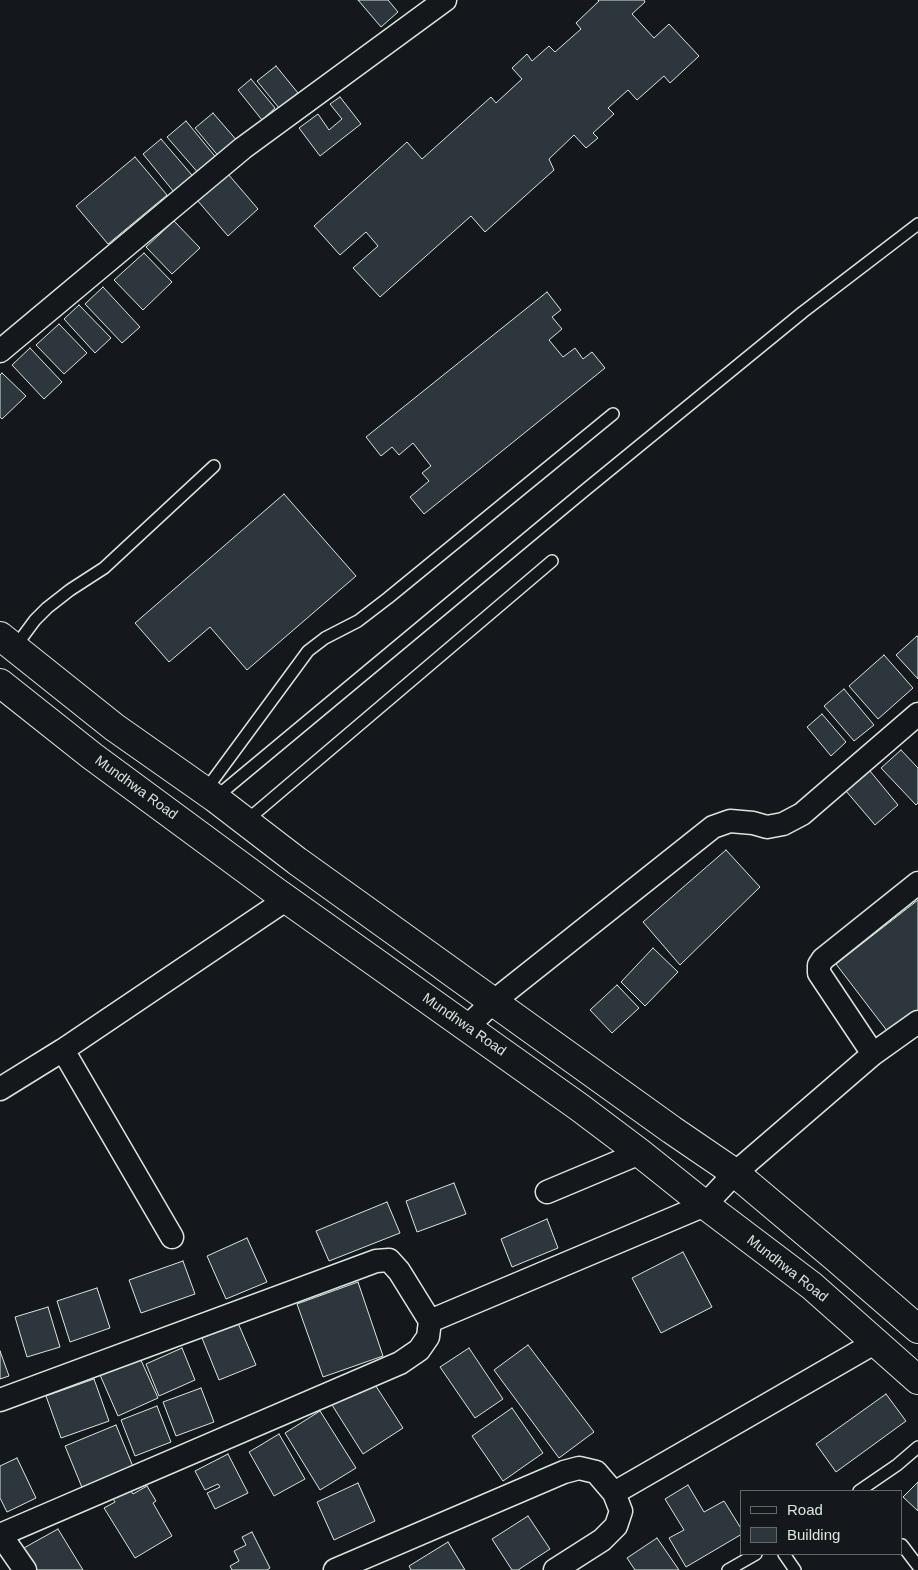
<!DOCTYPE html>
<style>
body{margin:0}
#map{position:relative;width:918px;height:1570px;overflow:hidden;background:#14181c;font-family:Arial,sans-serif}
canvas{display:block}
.legend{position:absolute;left:740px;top:1490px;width:162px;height:65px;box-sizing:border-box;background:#14181c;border:1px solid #626a69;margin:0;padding:6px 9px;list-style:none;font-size:15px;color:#d8e6dc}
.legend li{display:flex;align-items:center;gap:10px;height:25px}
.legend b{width:25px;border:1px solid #626a69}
</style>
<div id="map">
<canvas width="918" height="1570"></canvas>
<ul class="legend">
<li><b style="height:6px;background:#14181c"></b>Road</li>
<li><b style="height:14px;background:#2c363c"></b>Building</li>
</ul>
</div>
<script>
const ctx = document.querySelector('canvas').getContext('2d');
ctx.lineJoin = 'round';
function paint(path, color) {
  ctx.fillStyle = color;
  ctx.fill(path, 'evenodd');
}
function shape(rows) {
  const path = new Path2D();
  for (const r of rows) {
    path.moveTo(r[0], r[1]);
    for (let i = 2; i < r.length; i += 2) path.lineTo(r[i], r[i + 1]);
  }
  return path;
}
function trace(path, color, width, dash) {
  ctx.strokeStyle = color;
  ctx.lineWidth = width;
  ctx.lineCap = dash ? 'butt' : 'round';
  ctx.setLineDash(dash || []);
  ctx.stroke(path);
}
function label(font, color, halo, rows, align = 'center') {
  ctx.font = font + ' Arial,sans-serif';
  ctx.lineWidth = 4;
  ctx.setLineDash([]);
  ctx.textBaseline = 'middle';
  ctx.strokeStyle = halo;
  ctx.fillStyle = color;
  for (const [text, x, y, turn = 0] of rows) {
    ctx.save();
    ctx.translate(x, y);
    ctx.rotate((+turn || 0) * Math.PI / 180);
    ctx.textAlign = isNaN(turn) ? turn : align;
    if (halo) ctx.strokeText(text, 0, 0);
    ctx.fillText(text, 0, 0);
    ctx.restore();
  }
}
const building = shape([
 [358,0,388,0,398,12,381,27,358,0],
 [598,0,644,0,645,2,632,14,654,38,669,24,699,56,670,83,664,76,637,100,628,90,608,108,614,114,593,133,598,138,586,148,574,135,549,159,554,170,485,232,471,216,380,297,353,268,378,246,366,232,340,255,314,226,407,142,422,159,491,97,496,103,522,79,512,68,527,54,532,61,549,46,555,52,581,29,576,23,599,1,598,0],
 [276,66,298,93,279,108,257,81,276,66],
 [251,79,275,108,262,120,238,90,251,79],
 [340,97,361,124,320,156,299,128,318,114,329,130,342,119,330,104,340,97],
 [213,113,239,143,220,158,195,128,213,113],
 [186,121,218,160,200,175,167,137,186,121],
 [161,139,197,181,178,197,143,154,161,139],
 [135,157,167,195,108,244,76,206,135,157],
 [228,174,258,209,228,236,197,200,228,174],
 [174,221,200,248,172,274,146,247,174,221],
 [144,253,172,282,143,310,114,280,144,253],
 [103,287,140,327,122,343,85,304,103,287],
 [547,292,561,310,552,317,562,329,549,340,563,357,575,348,583,359,592,352,605,368,424,514,410,497,429,481,422,473,431,466,413,443,399,455,392,447,381,456,366,437,547,292],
 [79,305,111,338,95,353,64,319,79,305],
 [59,324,87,353,64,374,36,345,59,324],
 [30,348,62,382,44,399,12,365,30,348],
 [2,373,26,396,2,419,0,417,0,375,2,373],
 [284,494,356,576,247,670,210,627,169,662,135,623,284,494],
 [917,636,918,637,918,679,896,655,917,636],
 [884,655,913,688,878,719,849,686,884,655],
 [844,689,874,725,854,741,824,706,844,689],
 [822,714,846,742,831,756,807,727,822,714],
 [901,750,918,768,918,803,916,805,881,768,901,750],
 [870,771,898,805,875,825,846,791,870,771],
 [726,850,760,887,680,965,643,922,726,850],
 [918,900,918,1015,891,1036,836,964,918,900],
 [653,948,678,972,645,1006,621,982,653,948],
 [617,985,639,1008,612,1033,590,1010,617,985],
 [454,1183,466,1214,417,1232,406,1201,454,1183],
 [387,1202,400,1233,329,1261,316,1231,387,1202],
 [547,1219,558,1248,512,1267,501,1239,547,1219],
 [247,1238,267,1282,226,1299,207,1256,247,1238],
 [683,1252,712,1307,661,1333,632,1278,683,1252],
 [183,1261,195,1294,141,1313,129,1280,183,1261],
 [358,1282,383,1356,323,1377,297,1304,358,1282],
 [97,1288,110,1328,70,1342,57,1301,97,1288],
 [48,1307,60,1347,27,1357,15,1317,48,1307],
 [238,1323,256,1365,219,1380,202,1338,238,1323],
 [528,1345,594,1432,559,1458,494,1370,528,1345],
 [182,1348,195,1380,159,1396,146,1364,182,1348],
 [469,1348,503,1399,475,1418,440,1367,469,1348],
 [0,1351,9,1376,0,1379,0,1351],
 [140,1358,158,1398,118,1416,100,1375,140,1358],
 [94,1379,109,1421,61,1438,46,1396,94,1379],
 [372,1380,403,1428,363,1454,332,1405,372,1380],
 [201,1388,214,1422,176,1436,163,1402,201,1388],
 [886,1394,906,1421,836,1472,816,1444,886,1394],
 [157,1406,171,1442,135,1456,121,1420,157,1406],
 [512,1408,543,1453,503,1481,472,1436,512,1408],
 [320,1411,356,1468,320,1490,285,1433,320,1411],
 [116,1425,134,1469,83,1490,65,1446,116,1425],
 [279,1434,305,1479,274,1496,249,1452,279,1434],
 [228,1454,248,1493,215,1509,207,1493,220,1487,218,1484,205,1490,195,1471,228,1454],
 [17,1458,36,1498,7,1512,0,1498,0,1466,17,1458],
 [918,1482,918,1511,903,1497,918,1482],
 [358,1483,375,1521,334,1540,317,1502,358,1483],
 [688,1485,704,1512,724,1501,742,1530,742,1534,686,1567,669,1538,684,1530,665,1499,688,1485],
 [147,1486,156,1501,153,1503,172,1536,135,1558,104,1508,115,1502,112,1497,129,1488,133,1494,147,1486],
 [528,1516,550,1549,518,1570,512,1570,492,1539,528,1516],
 [58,1529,83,1570,35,1570,22,1549,58,1529],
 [252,1532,270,1568,267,1570,232,1570,230,1566,239,1561,234,1551,246,1545,242,1537,252,1532],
 [657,1538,679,1570,635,1570,627,1558,657,1538],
 [448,1542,465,1570,411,1570,409,1566,448,1542]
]);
paint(building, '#2c363c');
trace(building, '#d8e6dc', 1);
const lane = shape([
 [15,647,35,620,47,608,70,590,104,568,214,466],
 [205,791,308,651,325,638,358,621,388,598,613,414],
 [215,798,584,491,803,312,918,224],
 [246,821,552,561],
 [859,1491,897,1465,918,1447],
 [902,1545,918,1566],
 [784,1554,795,1570],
 [728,1570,756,1554]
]);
const street = shape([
 [0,351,243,148,445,0],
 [467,1027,494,1001,713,827,730,821,753,823,767,827,783,824,802,814,918,714],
 [63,1050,172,1237],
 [873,1054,819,973,819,965,823,959,918,883],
 [0,1089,63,1050,287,899],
 [547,1192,640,1153],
 [430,1321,705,1205,735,1173,873,1054,918,1022],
 [0,1400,376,1261,389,1260,399,1271,430,1321,428,1337,419,1350,400,1363,0,1535],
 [614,1493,876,1342],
 [0,1534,25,1570],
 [335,1570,564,1472,579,1468,596,1472,614,1493,621,1511,616,1526,602,1540,555,1570]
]);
const secondary = shape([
 [0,636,114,727,215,798,297,861,672,1130,735,1173,836,1258,918,1329],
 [0,683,92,756,275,891,579,1107,640,1153,705,1205,812,1286,918,1380]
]);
trace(lane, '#d8e6dc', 14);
trace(street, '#d8e6dc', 25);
trace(secondary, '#d8e6dc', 30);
trace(lane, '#14181c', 11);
trace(street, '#14181c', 22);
trace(secondary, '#14181c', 28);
label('14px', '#d8e6dc', '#14181c', [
 ["Mundhwa Road",136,788,36],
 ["Mundhwa Road",464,1025,35],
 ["Mundhwa Road",787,1269,38]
]);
</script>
